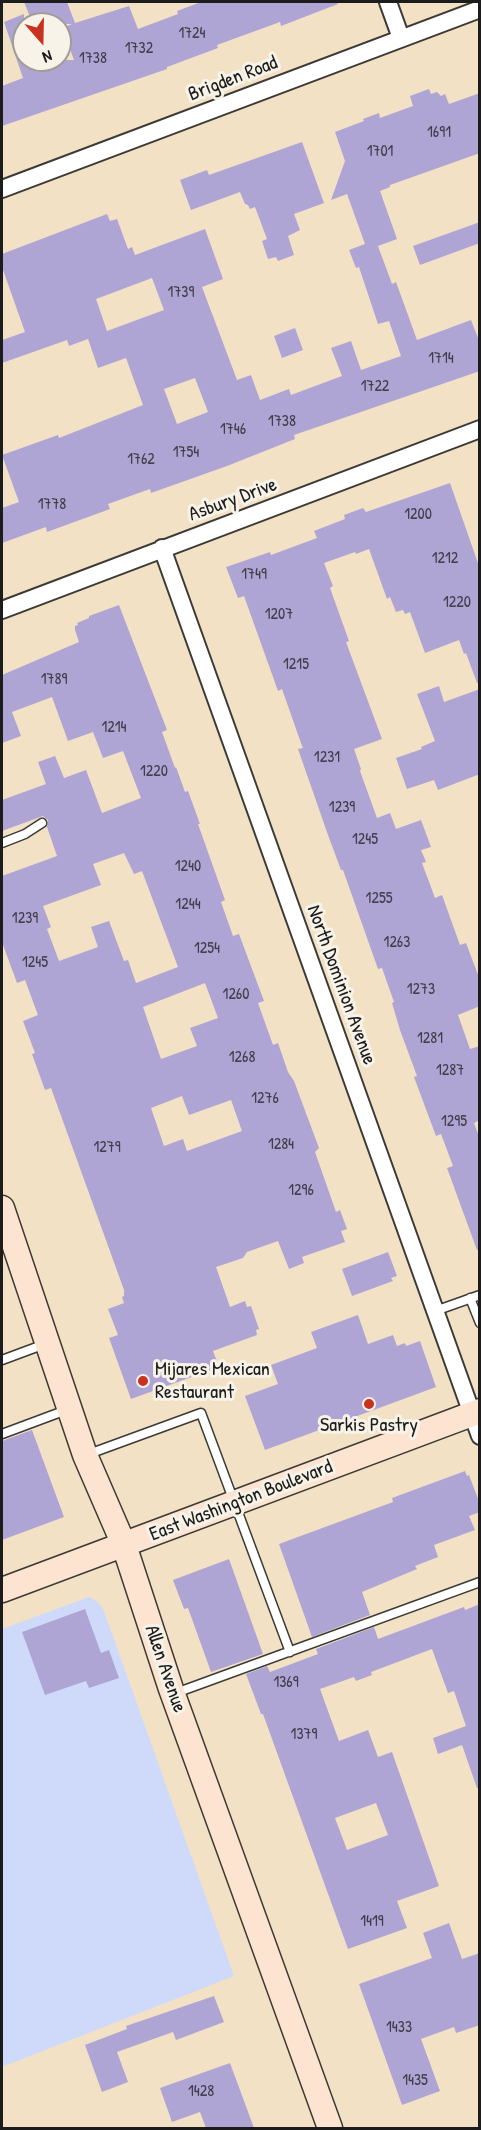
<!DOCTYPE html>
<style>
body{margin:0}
#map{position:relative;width:481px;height:2130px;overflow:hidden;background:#f2e1c5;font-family:"Patrick Hand",sans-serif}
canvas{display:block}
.frame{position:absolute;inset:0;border:3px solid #1c1c1c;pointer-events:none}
.north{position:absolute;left:12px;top:12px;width:60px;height:60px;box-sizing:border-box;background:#f7f3e8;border:2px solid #9f9d96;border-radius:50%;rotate:160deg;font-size:16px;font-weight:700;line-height:24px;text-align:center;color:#1c1c1c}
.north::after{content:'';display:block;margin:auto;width:21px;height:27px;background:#c8321e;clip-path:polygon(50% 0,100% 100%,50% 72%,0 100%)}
</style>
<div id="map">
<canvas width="481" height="2130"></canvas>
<div class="frame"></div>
<div class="north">N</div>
</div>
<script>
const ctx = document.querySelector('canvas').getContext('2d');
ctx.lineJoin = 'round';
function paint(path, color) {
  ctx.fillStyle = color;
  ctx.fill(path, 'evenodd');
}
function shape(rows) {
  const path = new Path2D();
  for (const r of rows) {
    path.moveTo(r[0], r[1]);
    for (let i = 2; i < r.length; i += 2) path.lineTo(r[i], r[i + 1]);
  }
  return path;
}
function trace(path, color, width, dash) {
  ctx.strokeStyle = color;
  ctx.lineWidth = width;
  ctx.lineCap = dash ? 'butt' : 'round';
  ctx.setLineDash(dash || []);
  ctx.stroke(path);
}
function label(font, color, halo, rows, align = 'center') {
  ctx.font = font + ' "Patrick Hand",sans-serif';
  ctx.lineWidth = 6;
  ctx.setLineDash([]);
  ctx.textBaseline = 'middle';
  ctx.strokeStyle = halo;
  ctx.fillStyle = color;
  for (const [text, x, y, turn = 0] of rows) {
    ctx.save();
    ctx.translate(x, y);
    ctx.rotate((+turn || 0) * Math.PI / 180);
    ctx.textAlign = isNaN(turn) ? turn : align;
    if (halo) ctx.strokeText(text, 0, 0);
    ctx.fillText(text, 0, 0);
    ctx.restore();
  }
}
paint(shape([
 [89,1597,98,1602,104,1611,234,1976,2,2067,2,1629]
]), '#cfdafa');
paint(shape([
 [24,2,67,2,75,23,129,6,138,29,178,14,177,11,201,2,337,2,338,4,281,26,280,22,217,45,218,48,167,67,167,69,2,126,2,86,23,78,4,22,24,14,24,60,74,60,62,28,72,24,33,24],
 [429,89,431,94,437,92,441,96,445,94,449,104,480,93,480,153,390,185,390,187,380,191,397,239,378,246,392,284,396,282,417,340,471,320,480,343,480,371,294,435,295,439,227,466,151,493,150,489,108,504,110,509,47,532,46,527,2,543,2,508,19,502,2,455,58,435,59,438,143,405,126,358,98,368,88,339,69,346,67,340,2,363,2,340,25,332,2,267,2,254,107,214,110,221,117,219,128,249,132,247,135,255,205,229,223,279,202,287,237,380,251,375,260,400,289,389,291,395,342,376,331,348,351,341,361,370,401,356,389,321,378,324,359,267,356,268,349,250,365,244,347,194,331,200,345,161,335,132,364,121,363,119,379,113,380,118,413,106,410,96],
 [152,278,164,310,107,331,96,299],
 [195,378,208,412,177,424,164,389],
 [302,142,324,203,294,214,300,230,288,236,294,255,278,261,276,257,268,259,262,241,267,239,255,207,250,209,248,205,245,204,240,192,191,210,180,180,207,170,209,175],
 [480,222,480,243,420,265,413,246],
 [295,328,303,350,282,358,274,336],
 [450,483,480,569,480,682,477,683,466,653,464,654,459,640,425,653,410,612,405,614,403,610,396,612,390,597,387,599,369,549,356,554,355,552,324,563,333,586,330,588,349,641,346,642,382,739,354,749,361,769,360,771,377,818,390,813,396,829,421,820,431,847,421,850,426,862,422,863,435,898,442,895,460,945,466,943,480,980,480,1006,458,1015,470,1049,480,1046,480,1120,474,1123,480,1139,480,1250,477,1250,447,1168,453,1166,441,1134,436,1136,414,1077,417,1076,400,1030,392,1003,394,1002,382,968,378,969,343,870,341,870,328,835,298,749,303,748,302,746,282,689,278,691,244,596,238,598,226,567,270,552,271,555,317,538,314,531,345,519,344,515,363,508,366,512],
 [119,605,167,730,162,732,175,768,176,767,185,792,188,791,200,824,198,824,225,900,221,902,233,936,239,934,264,1001,258,1003,273,1045,278,1043,288,1072,294,1081,319,1148,315,1152,336,1212,340,1210,347,1229,341,1231,345,1242,302,1257,304,1263,289,1269,278,1241,247,1252,243,1258,216,1267,230,1307,245,1301,247,1307,251,1306,259,1329,256,1330,257,1335,213,1351,219,1367,131,1399,109,1338,118,1335,108,1309,124,1303,122,1297,124,1296,124,1290,51,1088,45,1090,32,1054,35,1053,23,1021,38,1015,25,980,17,983,2,942,2,876,57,856,47,827,48,820,43,816,2,831,2,800,46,784,38,762,55,756,64,778,86,770,102,813,141,798,123,751,103,758,93,732,68,741,52,697,12,712,21,736,2,743,2,675,79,642,75,630,75,626,78,625,77,623,89,618,89,616],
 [124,853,134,874,142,871,178,967,136,983,128,960,124,961,109,921,91,927,98,947,59,961,47,929,51,927,43,906,101,885,93,864],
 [205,983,218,1018,190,1028,197,1046,161,1059,143,1007],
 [182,1096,189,1115,231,1100,242,1131,187,1151,183,1139,164,1146,151,1108],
 [439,686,444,702,480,689,480,774,438,790,434,780,407,789,396,758,422,749,421,747,435,741,417,694],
 [388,1252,397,1276,391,1278,393,1281,352,1296,342,1269],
 [358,1315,368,1344,393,1335,397,1346,405,1343,406,1346,420,1341,436,1387,265,1450,245,1396,278,1384,271,1365,317,1348,311,1332],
 [32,1430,64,1517,2,1540,2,1441],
 [465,1471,467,1476,469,1475,480,1504,480,1512,469,1516,475,1530,434,1545,438,1557,415,1566,417,1569,362,1592,370,1615,312,1637,279,1544,393,1502,392,1498],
 [229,1559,263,1654,211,1672,188,1608,184,1609,173,1580],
 [480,1604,480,1788,477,1788,462,1745,438,1754,433,1738,466,1726,454,1691,448,1693,432,1649,371,1672,372,1675,356,1681,354,1677,320,1689,339,1741,368,1730,378,1757,392,1752,439,1886,397,1901,407,1928,348,1949,263,1714,261,1714,246,1674,267,1666,270,1672,318,1654,316,1649,374,1627,378,1639,464,1607,465,1610],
 [376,1803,388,1835,347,1850,335,1818],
 [85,1609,101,1653,109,1650,119,1678,89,1688,86,1681,45,1695,22,1632],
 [449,1923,462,1959,480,1953,480,2025,456,2033,454,2027,421,2039,440,2091,402,2105,359,1984,432,1958,423,1933],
 [214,1996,224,2022,176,2040,173,2032,117,2052,128,2082,102,2092,85,2045,127,2029,126,2026],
 [230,2063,254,2128,206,2128,200,2112,172,2122,160,2088]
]), '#afa5d5');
const lane = shape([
 [2,843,25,834,42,823],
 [470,1298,480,1323],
 [435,1311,480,1295],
 [2,1360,45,1344],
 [2,1434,69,1409],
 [86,1455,201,1413,290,1652],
 [173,1694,480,1582]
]);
const street = shape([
 [388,2,401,38],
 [2,189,480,9],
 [162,548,480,1436],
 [2,610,480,429]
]);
const secondary = shape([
 [2,1208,85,1455,124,1545,171,1689,330,2128],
 [2,1590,480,1411]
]);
trace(lane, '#3c3a35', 11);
trace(street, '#3c3a35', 20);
trace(secondary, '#3c3a35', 27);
trace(lane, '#fff', 8);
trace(street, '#fff', 16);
trace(secondary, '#fde4d0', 24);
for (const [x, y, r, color] of [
 [143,1381,6,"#c8321e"],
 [369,1404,6,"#c8321e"]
]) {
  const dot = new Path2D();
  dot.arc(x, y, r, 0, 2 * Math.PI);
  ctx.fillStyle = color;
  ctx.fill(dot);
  trace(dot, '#f7f3e8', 2);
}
label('16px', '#413e4a', null, [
 ["1724",192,34],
 ["1732",139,49],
 ["1738",93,59],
 ["1691",439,133],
 ["1701",380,152],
 ["1739",181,293],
 ["1714",441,359],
 ["1722",375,387],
 ["1738",282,422],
 ["1746",233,430],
 ["1754",186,453],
 ["1762",141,460],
 ["1778",52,505],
 ["1200",418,515],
 ["1212",445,559],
 ["1749",254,575],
 ["1220",457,603],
 ["1207",279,615],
 ["1215",296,665],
 ["1789",54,680],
 ["1214",114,728],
 ["1231",327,758],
 ["1220",154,772],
 ["1239",342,808],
 ["1245",365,840],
 ["1240",188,867],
 ["1255",379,899],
 ["1244",188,905],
 ["1239",25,919],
 ["1263",397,943],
 ["1254",207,949],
 ["1245",35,963],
 ["1273",421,990],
 ["1260",236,995],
 ["1281",430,1039],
 ["1268",242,1058],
 ["1287",450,1071],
 ["1276",265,1099],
 ["1295",454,1122],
 ["1284",281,1145],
 ["1279",107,1148],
 ["1296",301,1191],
 ["1369",286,1683],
 ["1379",304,1735],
 ["1419",372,1922],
 ["1433",399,2028],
 ["1435",415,2081],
 ["1428",201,2092]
]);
label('20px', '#1c1c1c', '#f7f3e8', [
 ["Brigden Road",233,79,-21],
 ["Asbury Drive",233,500,-20],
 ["North Dominion Avenue",341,985,70],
 ["East Washington Boulevard",241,1501,-21],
 ["Allen Avenue",165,1669,71]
]);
label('20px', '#1c1c1c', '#f7f3e8', [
 ["Mijares Mexican",155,1370],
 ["Restaurant",155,1393],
 ["Sarkis Pastry",369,1426,"center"]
], 'left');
</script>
